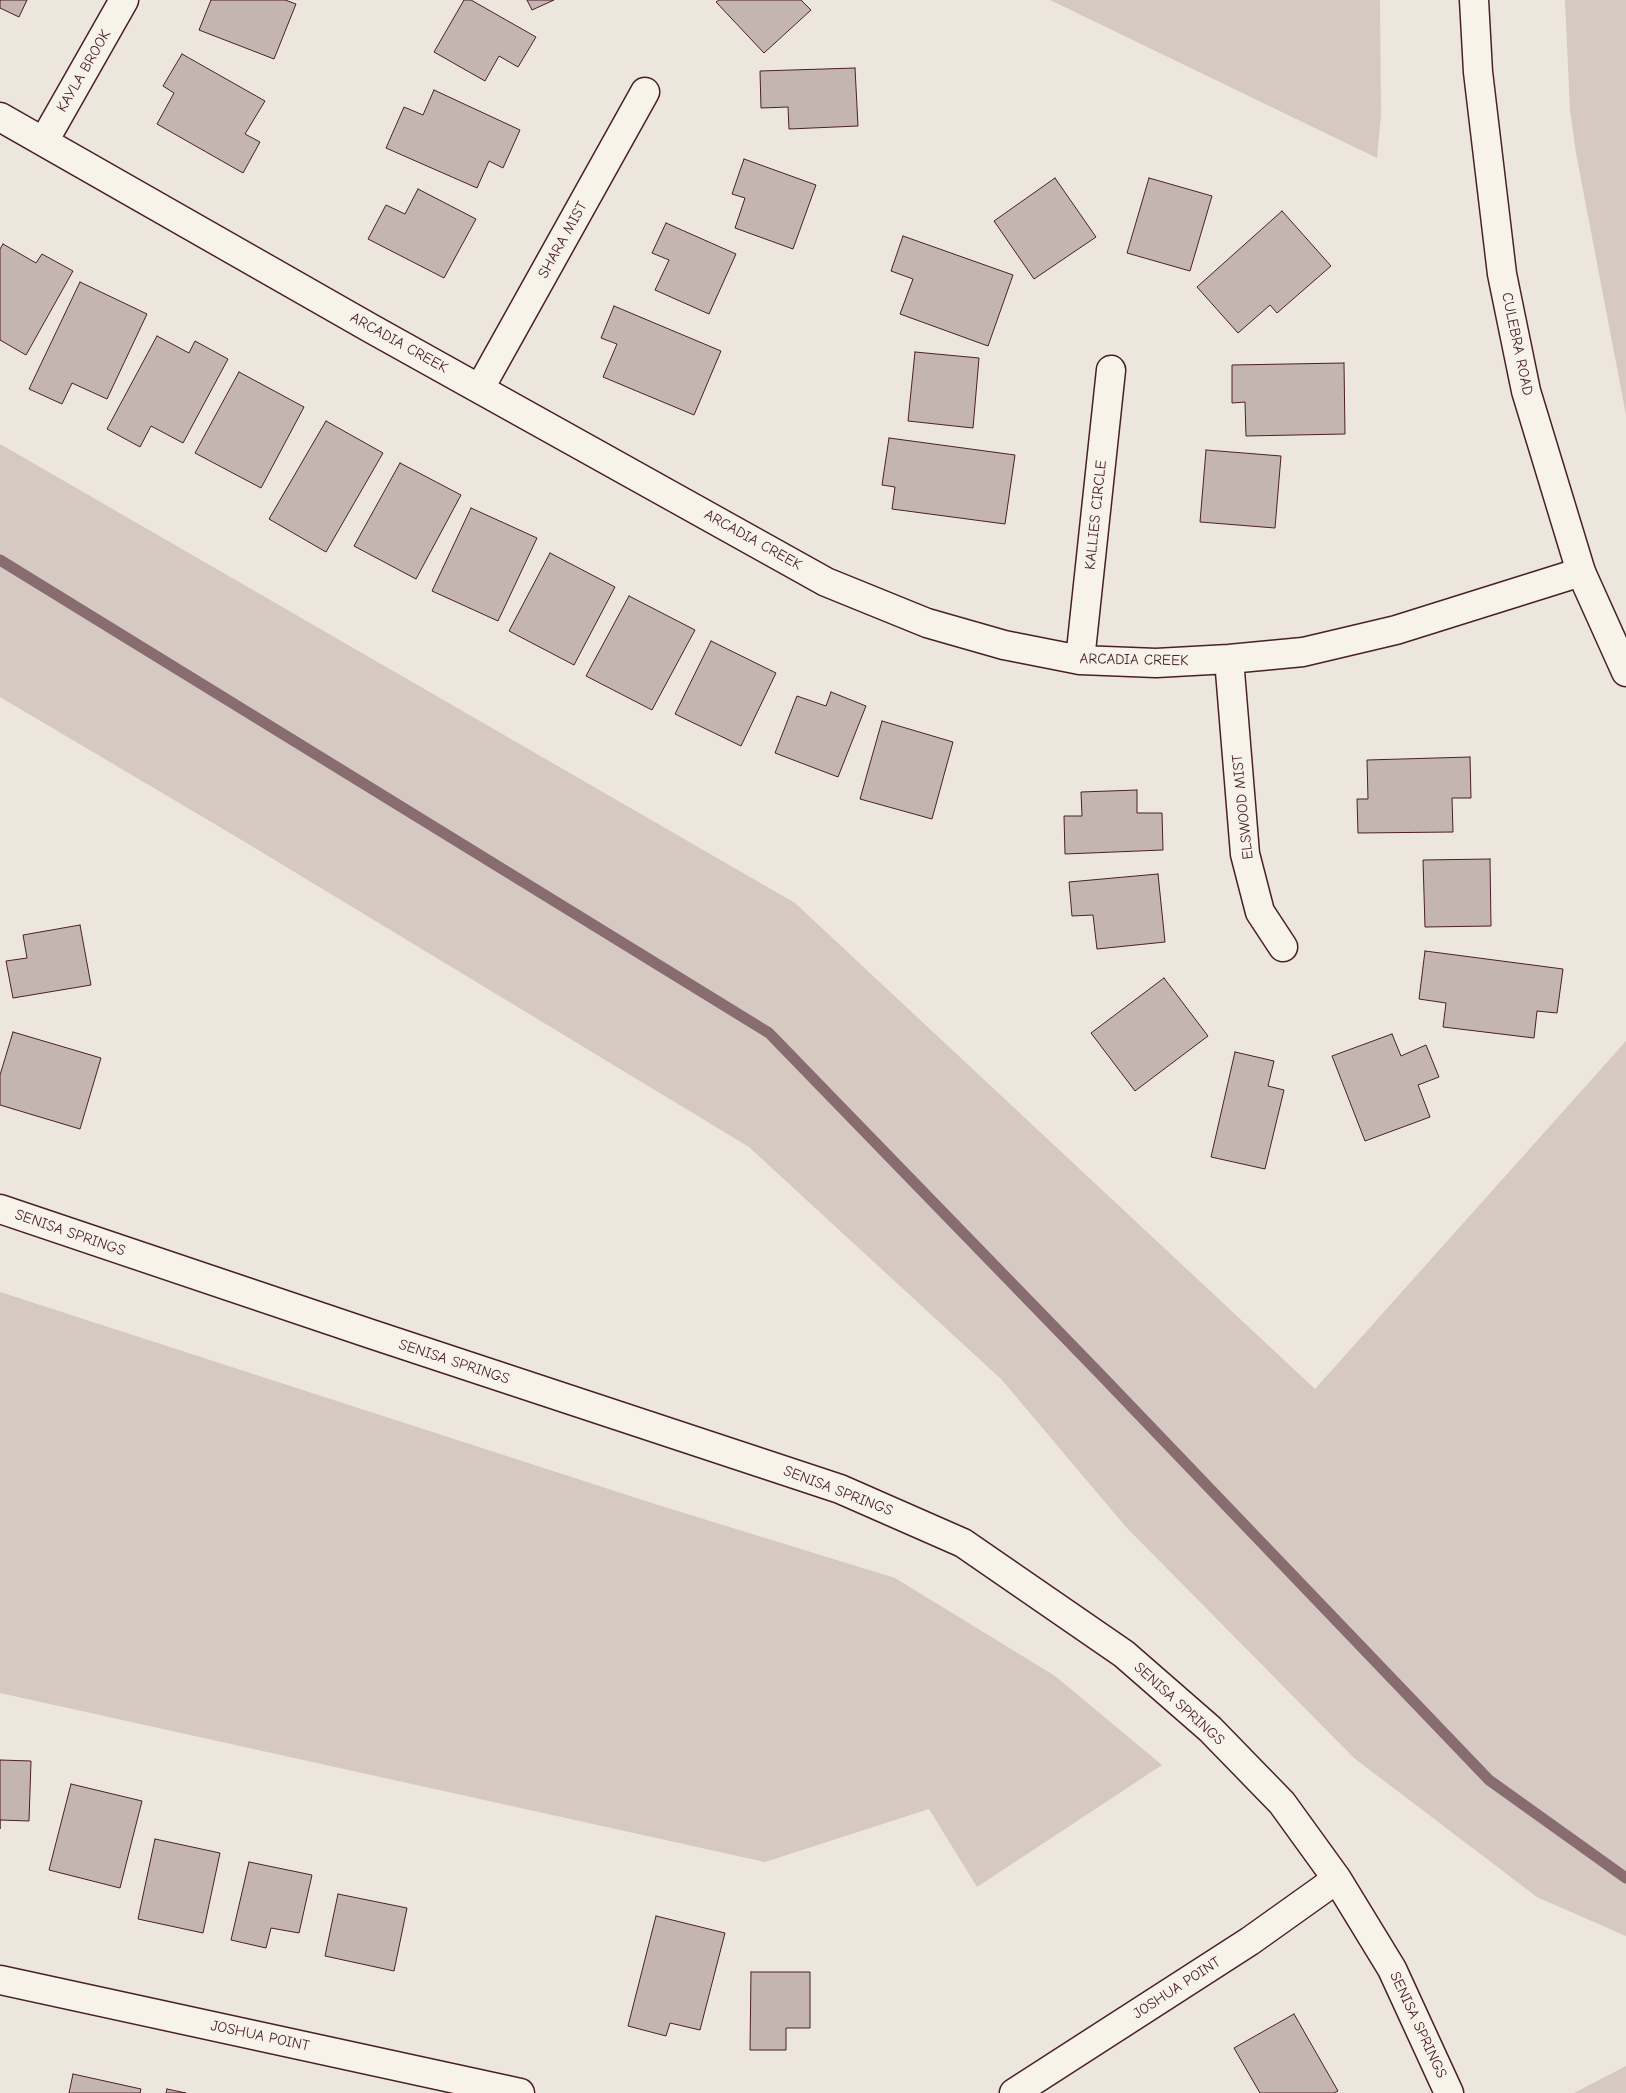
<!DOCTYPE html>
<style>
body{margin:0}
canvas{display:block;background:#ece6dd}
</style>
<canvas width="1626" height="2093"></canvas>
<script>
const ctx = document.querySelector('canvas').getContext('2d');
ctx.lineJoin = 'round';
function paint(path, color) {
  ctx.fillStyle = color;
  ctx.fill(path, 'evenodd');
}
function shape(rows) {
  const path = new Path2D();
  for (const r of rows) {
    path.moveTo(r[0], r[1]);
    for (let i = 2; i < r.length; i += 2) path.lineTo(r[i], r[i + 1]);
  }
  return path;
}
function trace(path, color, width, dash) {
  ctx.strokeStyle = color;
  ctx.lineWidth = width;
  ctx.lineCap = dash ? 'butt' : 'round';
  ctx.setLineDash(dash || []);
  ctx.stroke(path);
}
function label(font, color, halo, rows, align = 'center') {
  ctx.font = font + ' "Comic Neue",sans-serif';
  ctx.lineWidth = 5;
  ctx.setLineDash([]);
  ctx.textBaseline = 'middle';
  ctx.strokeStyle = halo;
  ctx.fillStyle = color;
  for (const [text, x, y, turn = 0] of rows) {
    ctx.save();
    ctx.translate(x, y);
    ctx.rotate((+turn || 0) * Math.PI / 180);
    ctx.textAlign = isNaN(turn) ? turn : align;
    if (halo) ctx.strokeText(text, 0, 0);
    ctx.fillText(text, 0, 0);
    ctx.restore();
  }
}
paint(shape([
 [1050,0,1380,0,1381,115,1377,158],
 [1565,0,1626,0,1626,415,1576,153,1570,110],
 [0,444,795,903,1315,1389,1626,1041,1626,1936,1537,1897,1354,1758,1126,1527,1002,1380,749,1147,240,839,0,697],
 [0,1292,658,1505,895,1578,1055,1676,1162,1765,977,1887,929,1809,765,1862,0,1693],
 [1626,2066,1626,2093,1574,2093]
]), '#d5c9c2');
trace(shape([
 [0,560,769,1033,1100,1374,1489,1780,1626,1878]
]), '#896c6f', 11);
const building = shape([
 [0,0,27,0,19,17,0,8,0,0],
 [211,0,285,0,296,4,274,59,199,30,211,0],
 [464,0,471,0,536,37,518,67,499,56,485,81,434,52,464,0],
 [527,0,554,0,532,10,527,0],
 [719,0,801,0,811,10,764,53,716,2,719,0],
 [182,54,265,101,245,134,260,142,243,173,157,124,174,93,163,86,182,54],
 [855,68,858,126,789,129,788,107,761,108,760,71,855,68],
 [434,90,520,130,503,168,489,161,477,188,386,148,404,107,423,115,434,90],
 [744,159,816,185,793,249,735,228,745,198,732,194,744,159],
 [1055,178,1096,237,1034,279,994,221,1055,178],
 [1149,178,1212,196,1190,271,1127,253,1149,178],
 [418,189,476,219,444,278,368,239,386,205,405,214,418,189],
 [1282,211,1331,266,1277,313,1270,305,1238,333,1197,287,1282,211],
 [666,223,736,254,709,314,655,290,669,260,652,253,666,223],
 [903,236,1013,275,988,346,900,314,913,279,891,271,903,236],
 [3,244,36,263,42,254,73,271,26,355,0,340,0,249,3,244],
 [80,282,147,314,107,399,72,383,62,404,29,389,80,282],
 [614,306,721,351,694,415,603,377,617,344,601,338,614,306],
 [157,336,189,353,195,341,228,359,183,443,151,426,140,447,107,429,157,336],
 [915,352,979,358,973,428,908,421,915,352],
 [1344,363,1345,434,1246,436,1245,402,1232,403,1232,365,1344,363],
 [239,372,304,407,261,488,195,453,239,372],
 [326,421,383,453,326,552,269,519,326,421],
 [889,438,1015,455,1005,524,892,509,895,487,882,485,889,438],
 [1206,450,1281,456,1275,528,1200,522,1206,450],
 [400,463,461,495,416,579,354,546,400,463],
 [471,508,537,538,498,621,432,591,471,508],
 [550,553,615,587,574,665,509,631,550,553],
 [629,596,695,630,652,710,586,676,629,596],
 [711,641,776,673,741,746,675,714,711,641],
 [831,692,866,706,838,777,775,753,797,696,826,706,831,692],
 [882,721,953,742,932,819,860,799,882,721],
 [1470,757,1471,798,1452,798,1453,832,1358,833,1357,799,1368,799,1367,760,1470,757],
 [1137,790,1137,813,1162,813,1163,850,1065,854,1064,816,1082,816,1081,792,1137,790],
 [1490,859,1491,926,1425,927,1423,860,1490,859],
 [1158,874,1165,942,1097,949,1093,915,1072,916,1069,882,1158,874],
 [80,925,91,985,13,998,6,961,27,958,23,935,80,925],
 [1425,951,1563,969,1557,1013,1537,1011,1534,1038,1443,1027,1446,1003,1419,999,1425,951],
 [1164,978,1208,1036,1135,1091,1091,1033,1164,978],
 [13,1032,101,1058,80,1129,0,1105,0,1075,13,1032],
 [1392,1034,1401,1056,1426,1045,1439,1077,1418,1085,1430,1117,1365,1141,1332,1056,1392,1034],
 [1235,1052,1274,1061,1268,1086,1284,1090,1265,1169,1211,1157,1235,1052],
 [0,1760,31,1761,29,1821,0,1820,0,1829,0,1760],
 [71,1784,142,1801,120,1888,49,1870,71,1784],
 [155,1839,220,1853,203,1933,138,1919,155,1839],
 [249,1862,312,1875,299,1933,271,1928,266,1948,231,1940,249,1862],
 [338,1894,407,1908,394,1971,325,1956,338,1894],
 [656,1916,725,1933,700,2030,670,2023,666,2036,628,2026,656,1916],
 [751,1972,810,1972,810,2028,786,2028,786,2050,750,2050,751,1972],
 [1294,2014,1338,2091,1334,2093,1260,2093,1234,2048,1294,2014],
 [73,2074,141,2089,140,2093,69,2093,73,2074],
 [167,2089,186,2093,166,2093,167,2089]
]);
paint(building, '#c4b5b0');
trace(building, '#4a1f2b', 1);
const minor = shape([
 [0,117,372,329,826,582,927,623,1004,645,1080,660,1156,663,1229,659,1303,652,1396,630,1581,572],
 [44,141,124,0],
 [480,388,645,92],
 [1229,659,1245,854,1260,912,1283,947],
 [1080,660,1111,370],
 [0,1209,371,1334,840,1489,963,1543,1124,1654,1210,1729,1282,1803,1337,1879,1392,1969,1449,2093],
 [0,1980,520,2093],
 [1014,2093,1250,1941,1337,1879]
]);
const major = shape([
 [1474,0,1478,72,1502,274,1526,391,1581,572,1626,672]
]);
trace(minor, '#4a1f2b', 31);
trace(major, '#4a1f2b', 31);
trace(minor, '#f7f3e8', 28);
trace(major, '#f7f3e8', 28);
label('15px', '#4a1f2b', '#f7f3e8', [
 ["KAYLA BROOK",84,71,-60],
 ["SHARA MIST",563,240,-61],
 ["ARCADIA CREEK",399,343,29],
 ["CULEBRA ROAD",1517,344,78],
 ["KALLIES CIRCLE",1096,515,-84],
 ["ARCADIA CREEK",753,540,29],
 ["ARCADIA CREEK",1134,660,1],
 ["ELSWOOD MIST",1243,807,-96],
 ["SENISA SPRINGS",70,1233,19],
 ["SENISA SPRINGS",454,1362,18],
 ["SENISA SPRINGS",838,1491,21],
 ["SENISA SPRINGS",1179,1704,42],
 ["JOSHUA POINT",1177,1988,-33],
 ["SENISA SPRINGS",1418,2025,65],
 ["JOSHUA POINT",260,2036,12]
]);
</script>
